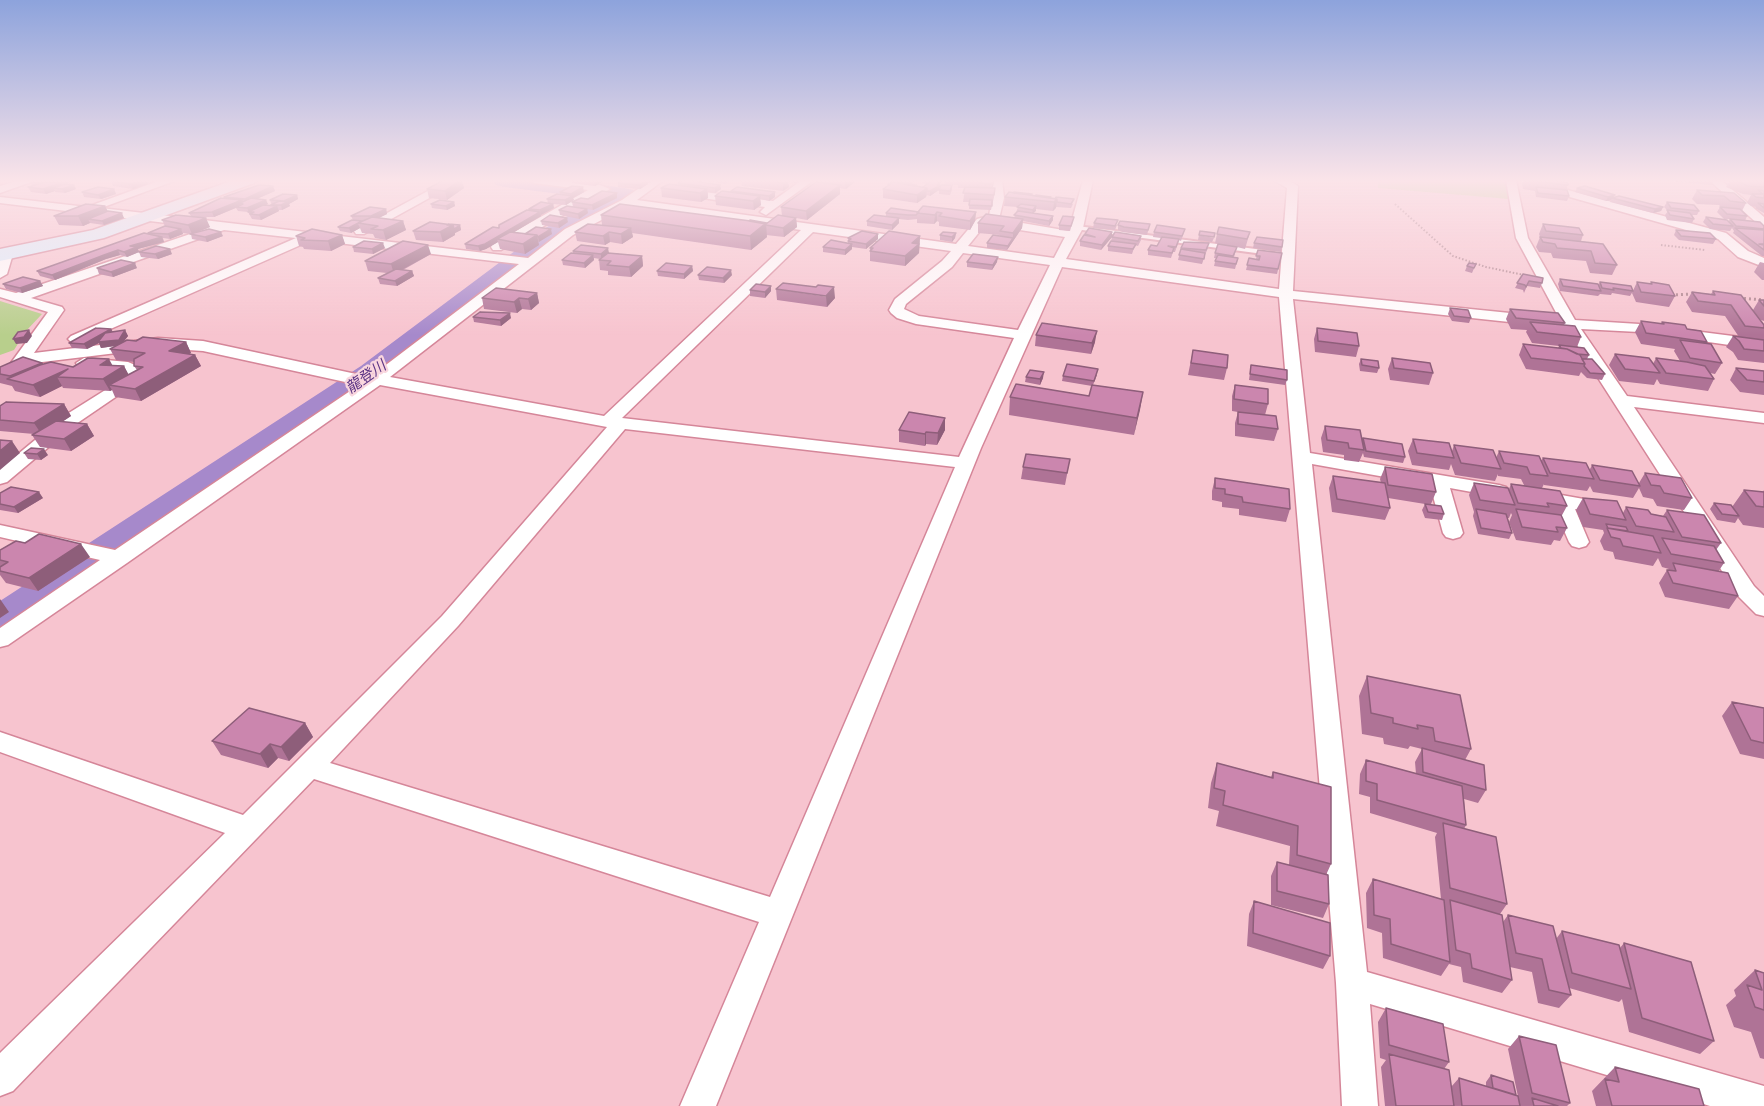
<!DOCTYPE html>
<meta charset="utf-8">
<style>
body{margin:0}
canvas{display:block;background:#f7c4cf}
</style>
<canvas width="1764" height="1106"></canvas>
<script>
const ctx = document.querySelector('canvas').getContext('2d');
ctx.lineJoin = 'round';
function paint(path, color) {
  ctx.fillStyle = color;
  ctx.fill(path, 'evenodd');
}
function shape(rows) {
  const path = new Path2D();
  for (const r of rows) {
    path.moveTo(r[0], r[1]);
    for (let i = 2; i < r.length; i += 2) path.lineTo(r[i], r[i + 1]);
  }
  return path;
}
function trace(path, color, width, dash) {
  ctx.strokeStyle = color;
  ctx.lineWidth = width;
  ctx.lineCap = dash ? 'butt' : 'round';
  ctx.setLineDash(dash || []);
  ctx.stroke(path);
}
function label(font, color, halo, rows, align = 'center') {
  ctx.font = font + ' "Playfair Display","Noto Sans JP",serif';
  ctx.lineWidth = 4.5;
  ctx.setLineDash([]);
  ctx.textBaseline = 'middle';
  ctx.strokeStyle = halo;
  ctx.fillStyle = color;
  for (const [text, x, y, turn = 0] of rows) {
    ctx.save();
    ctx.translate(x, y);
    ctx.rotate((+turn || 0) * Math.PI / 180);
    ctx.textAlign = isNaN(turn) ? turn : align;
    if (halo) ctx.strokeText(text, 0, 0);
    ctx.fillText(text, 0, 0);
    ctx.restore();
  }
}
paint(shape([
 [1378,180,1506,180,1509,199,1378,188],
 [0,301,42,314,26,331,14,350,0,355]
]), '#b8cf8c');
paint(shape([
 [493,180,561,180,625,188,633,190,637,195,633,200,565,237,385,380,17,634,0,639,0,601,361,366,547,227,600,199,504,187,496,185,493,180]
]), '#a689cb');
const service = shape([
 [1077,226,1271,251,1274,253,1271,255,1075,229,1074,228,1077,226]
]);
const minor = shape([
 [20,180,37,180,0,193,0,186,20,180],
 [161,180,177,180,101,208,528,258,565,229,622,200,651,180,664,180,637,200,956,244,977,219,989,216,992,198,992,180,1002,180,1004,198,999,219,1069,231,1083,180,1093,180,1083,228,1066,259,1279,289,1287,188,1273,180,1288,180,1298,186,1293,291,1559,318,1516,238,1506,180,1516,180,1528,238,1575,320,1639,324,1764,340,1764,350,1639,332,1581,329,1627,396,1764,413,1764,423,1634,407,1754,586,1764,596,1764,616,1756,614,1738,596,1566,328,1293,299,1310,453,1499,485,1506,487,1509,491,1506,495,1499,497,1450,488,1463,533,1460,537,1453,539,1446,537,1443,533,1430,485,1312,464,1367,972,1764,1086,1764,1106,1710,1106,1370,1004,1378,1106,1342,1106,1336,983,1279,297,1062,267,981,448,716,1106,680,1106,759,922,314,779,13,1091,0,1096,0,1053,225,833,0,752,0,732,243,815,442,616,607,427,380,385,127,563,8,645,0,647,0,628,100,560,0,537,0,525,115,550,359,385,203,351,158,348,34,363,28,361,22,370,10,370,8,367,48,312,0,297,0,289,16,293,208,228,0,203,0,197,87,207,161,180],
 [628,206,801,230,604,416,390,377,573,235,628,206],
 [989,223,994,226,1065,237,1054,258,968,246,985,225,989,223],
 [224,230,296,238,71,336,68,339,71,342,81,342,312,240,519,264,370,377,203,341,158,338,34,353,64,310,62,307,31,298,224,230],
 [813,232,951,251,942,261,895,299,889,310,891,313,897,318,916,324,1014,338,959,457,622,418,813,232],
 [963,253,1050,265,1018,330,919,316,904,309,906,304,952,267,963,253],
 [625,429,955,467,770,897,330,763,458,626,625,429],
 [448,180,462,180,364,234,356,234,354,231,448,180],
 [529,180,562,180,600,185,610,189,501,250,493,250,491,247,493,244,588,190,534,183,529,180],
 [802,180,814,180,766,215,760,212,765,207,681,195,675,192,681,189,773,201,802,180],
 [1709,180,1721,180,1764,217,1764,227,1760,226,1709,180],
 [1542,183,1726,233,1748,251,1764,258,1764,267,1738,257,1718,239,1538,188,1538,184,1542,183],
 [7,250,13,254,7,274,0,278,0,256,2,251,7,250],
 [84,358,128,362,142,368,144,371,142,379,76,424,7,482,0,484,0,469,64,416,126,377,127,373,119,370,78,366,76,363,84,358],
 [1539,491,1606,503,1613,505,1616,509,1613,513,1606,515,1575,509,1589,542,1586,546,1579,548,1572,546,1569,542,1553,505,1532,501,1529,497,1532,493,1539,491]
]);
const secondary = shape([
 [234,180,257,180,254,183,104,238,0,261,0,249,93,230,234,180]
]);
trace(service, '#d58699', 4);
trace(minor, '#d58699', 3);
trace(secondary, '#d58699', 3);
trace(shape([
 [1395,204,1453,256,1486,267,1524,275],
 [1661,245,1705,250]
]), '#ab808a', 2, [1.5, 2]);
trace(shape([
 [1671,295,1693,294],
 [1739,298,1764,300]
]), '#ab808a', 3, [2, 3]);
paint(service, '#fff');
paint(minor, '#fff');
paint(secondary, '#dcf0ff');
paint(shape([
 [33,180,76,180,66,184,74,185,76,189,65,193,55,192,55,191,46,194,31,192,28,187,32,186,30,181],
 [114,180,146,180,148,184,133,189,113,186,111,181],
 [557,180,605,180,595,186,572,183,572,181],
 [618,180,653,180,650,183,648,183,648,184,640,189,618,187],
 [700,180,731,180,725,184],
 [741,180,800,180,796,183,788,182,789,187,783,191,742,186],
 [817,180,857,180,846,189,840,188,840,194,807,220,796,218,797,227,784,237,766,235,767,237,751,250,632,233,633,237,622,244,610,242,605,245,577,241,575,232,602,225,601,215,767,223,782,216,781,207,817,182],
 [898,180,916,180,912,183,916,185,916,186,923,187,927,184,922,183,922,180,943,180,940,184,939,189,952,185,952,190,950,195,939,194,939,190,930,196,927,195,926,197,917,203,883,198,883,189,888,186,888,184,898,181],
 [945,180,994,180,992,188,995,188,994,197,991,210,969,209,969,202,963,202,965,188,958,188,958,185,944,184],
 [1523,180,1551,180,1568,185,1566,190,1569,196,1567,201,1536,197,1535,191,1523,189,1522,184],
 [1660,180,1714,180,1712,185],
 [1730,180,1764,181,1764,213,1762,212,1755,208,1756,207,1751,206,1747,203,1751,195,1743,194,1726,187],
 [678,183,720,185,721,189,715,193,708,192,708,198,701,202,662,197,661,188,678,185],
 [273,186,275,191,257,199,268,204,265,205,272,206,270,200,297,195,298,199,289,204,290,206,282,210,279,210,279,211,261,220,252,219,248,212,238,211,236,208,214,217,201,217,210,227,195,233,223,236,207,242,192,239,191,234,183,233,183,234,170,239,163,238,164,242,138,249,139,252,127,257,120,255,106,259,55,280,40,276,37,271,148,234,148,233,165,226,162,220,191,216,189,213,225,198,224,197],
 [464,188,447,200,429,198,427,189],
 [1577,188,1614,197,1663,207,1661,211,1653,213,1610,202,1611,200,1606,201,1575,192],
 [114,189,116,194,101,199,84,197,82,192],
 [1697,190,1734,193,1746,203,1742,211,1747,216,1745,221,1764,226,1764,256,1762,256,1733,233,1734,231,1732,228,1730,231,1710,229,1703,222,1706,217,1728,222,1730,219,1724,219,1717,212,1720,207,1722,208,1719,205,1697,204,1692,199],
 [731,191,775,192,775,197,769,201,760,199,761,205,754,210,716,205,715,196,731,192],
 [560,192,584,192,573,198,574,200,566,205,553,204,554,208,541,215,541,216,514,232,525,234,552,234,538,242,539,245,525,254,500,249,498,242,486,249,480,251,466,249,465,244,499,228,529,210,529,209,548,203,547,199,560,194],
 [617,193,617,198,593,210,587,209,588,213,579,219,560,215,559,210,573,207,572,202],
 [1032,195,1051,198,1073,204,1071,208,1056,207,1053,211,1036,209,1033,213,1053,220,1049,226,1023,221,1022,228,1007,250,987,248,987,243,999,236,1000,235,978,233,978,223,1014,218,1018,207,1004,206,1005,197],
 [454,202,455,206,447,210,432,208,431,204],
 [1667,202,1699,211,1697,215,1692,215,1694,219,1692,223,1667,220,1665,215,1668,211,1664,207],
 [386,209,387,214,379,218,403,221,406,230,386,240,375,238,373,234,362,233,360,228,351,233,340,231,338,227,353,220,351,216],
 [108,211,124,218,104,225,90,223,83,226,59,225,54,216],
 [919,212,976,212,975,221,970,230,939,226,939,222,937,221,934,224,917,223,917,219,908,220,899,219,899,223,892,230,867,226,867,221,886,217,886,213],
 [1074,217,1070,231,1059,230,1059,225],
 [541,221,568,222,559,228,542,225],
 [1094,223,1117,225,1115,230,1093,228],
 [1150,224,1147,235,1123,232,1118,230,1118,225],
 [1543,224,1583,235,1581,241,1617,265,1612,275,1590,273,1586,261,1553,258,1551,253,1539,252,1536,247,1540,237,1539,234],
 [447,225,460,225,461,230,455,233,455,235,443,242,416,240,413,231],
 [1185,229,1181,241,1179,240,1175,252,1173,252,1171,258,1148,255,1148,250,1157,246,1161,238,1153,237,1154,232],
 [1676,230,1716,239,1713,244,1679,240,1674,235],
 [1112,232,1112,237,1101,250,1080,246,1080,241,1085,234],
 [1250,232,1245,249,1237,247,1234,257,1238,258,1235,269,1214,266,1216,258,1214,258,1215,253,1222,245,1215,243,1217,234],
 [956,233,955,238,952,242,940,240,940,235],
 [878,234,878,239,866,249,852,247,852,249,845,255,823,252,823,247,848,243,848,238],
 [342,235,345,244,331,251,304,249,303,247,299,246,296,236],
 [1199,235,1214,238,1212,242,1198,240],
 [920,236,919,253,905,266,870,261,870,248],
 [1141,236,1141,240,1138,246,1135,245,1132,254,1108,251,1108,246,1111,241,1112,237],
 [1254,243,1282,247,1281,252,1253,248],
 [353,247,385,248,373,254,354,252],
 [1181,248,1208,248,1205,255,1202,264,1178,260],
 [1258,250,1282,253,1277,274,1246,270,1249,258,1256,259],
 [573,251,609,253,642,256,643,266,631,277,608,275,608,271,600,270,599,260,600,259,594,258,594,260,585,268,563,265,562,260,573,253],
 [139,252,172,254,158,259,141,257],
 [431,254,403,270,412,271,414,276,397,286,380,284,378,278,387,273,368,271,365,261],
 [967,262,997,262,992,270,967,267],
 [1760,262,1764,263,1764,280,1762,280,1754,272],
 [1476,264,1472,273,1465,271,1467,266],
 [692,266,693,271,684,279,658,276,657,271],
 [97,268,137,268,113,277,99,274],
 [1523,274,1542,283,1540,288,1527,286,1524,293,1523,290,1515,288],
 [698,275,732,275,724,283,699,280],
 [1560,279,1598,286,1600,282,1633,291,1630,296,1612,293,1611,295,1600,294,1598,296,1560,291,1558,284],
 [40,281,43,286,22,293,6,289,3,284],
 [1637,282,1651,284,1651,282,1675,296,1669,307,1636,302,1632,293],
 [776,289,835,298,827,307,777,300],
 [750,290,771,291,765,298,750,296],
 [1713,291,1753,310,1759,300,1764,300,1764,321,1761,320,1756,314,1764,325,1764,363,1738,360,1733,352,1726,347,1733,336,1739,337,1725,316,1692,312,1686,302,1692,292,1711,294],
 [537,293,539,303,531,310,522,309,517,313,484,309,482,298],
 [1450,308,1471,318,1469,323,1452,321,1448,314],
 [1510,309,1565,323,1564,325,1581,337,1577,347,1589,355,1587,359,1605,374,1602,380,1587,378,1581,372,1579,376,1526,369,1519,355,1523,344,1558,348,1559,346,1532,343,1526,332,1527,330,1511,329,1506,319],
 [473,317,511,318,501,326,474,322],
 [1641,321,1661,324,1662,322,1687,329,1707,342,1707,343,1722,363,1715,374,1710,373,1714,379,1708,391,1660,384,1657,379,1654,385,1619,381,1609,365,1615,354,1653,364,1656,358,1680,361,1674,351,1675,349,1641,344,1635,332],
 [1317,328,1359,346,1356,357,1315,352,1314,339],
 [111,329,113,332,125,330,128,336,124,341,186,342,191,353,189,354,195,355,201,366,141,401,115,397,112,390,110,391,63,388,62,386,40,397,15,391,12,386,0,383,0,367,42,363,43,364,73,367,112,365,124,366,128,375,137,370,134,366,134,362,116,360,110,349,115,346,101,348,99,343,87,349,72,348,69,343],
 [1036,335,1095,342,1091,354,1035,346],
 [1193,350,1227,368,1224,380,1188,375],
 [1392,358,1433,373,1429,385,1390,380,1388,369],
 [1361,359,1379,368,1377,373,1360,371,1359,364],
 [1251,365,1287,380,1285,385,1249,380],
 [1736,368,1764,371,1764,395,1740,392,1730,380],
 [1097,375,1093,385,1143,392,1134,435,1009,415,1010,397,1089,396,1092,386,1062,381,1063,376],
 [1026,377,1043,378,1040,385,1025,382],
 [1235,385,1268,404,1265,415,1278,429,1274,441,1235,436,1235,423,1238,412,1232,411,1232,396],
 [64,404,71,416,62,422,87,424,94,436,71,451,40,447,32,435,34,434,0,431,0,406],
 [1325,426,1362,442,1363,438,1405,457,1403,463,1364,457,1363,453,1359,462,1344,460,1344,455,1323,452,1321,438],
 [899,430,945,430,937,445,926,444,925,446,899,442],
 [1413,439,1452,451,1454,445,1496,458,1499,451,1541,461,1543,458,1589,471,1592,465,1639,483,1645,473,1692,498,1684,510,1657,506,1653,499,1643,497,1639,488,1633,498,1593,492,1590,486,1587,491,1544,485,1544,484,1542,488,1567,506,1561,517,1567,528,1560,541,1554,540,1551,545,1516,540,1509,522,1512,515,1511,513,1509,518,1507,518,1512,533,1509,539,1478,534,1473,516,1474,512,1469,495,1474,483,1509,489,1511,484,1524,485,1521,479,1498,476,1498,474,1495,481,1455,475,1451,464,1449,470,1412,465,1408,451],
 [24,453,48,455,41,460,28,459],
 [1070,459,1065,485,1021,479,1023,467],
 [1385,467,1436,492,1431,504,1444,514,1442,520,1425,518,1422,510,1425,504,1388,498,1390,508,1385,520,1332,512,1329,488,1333,476,1381,483,1380,479],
 [1215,478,1290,509,1286,522,1239,515,1239,509,1222,507,1222,502,1212,500,1212,491],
 [1744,490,1763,492,1764,490,1764,528,1743,525,1738,518,1735,523,1717,520,1710,509,1714,503,1732,507],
 [0,493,43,498,18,513,0,510],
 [1583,498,1623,513,1626,507,1651,514,1663,516,1667,510,1721,543,1716,550,1724,563,1718,572,1738,596,1729,609,1665,597,1659,583,1667,570,1669,569,1662,567,1658,558,1653,566,1615,559,1613,552,1604,550,1600,541,1604,533,1603,530,1583,527,1576,510],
 [0,550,90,557,38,591,6,583,0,575],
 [1367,676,1471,749,1465,760,1486,790,1478,803,1464,799,1466,825,1464,829,1507,904,1500,914,1503,922,1508,915,1556,939,1562,931,1620,948,1624,943,1714,1041,1700,1054,1629,1032,1622,999,1619,1002,1569,988,1571,995,1559,1008,1538,1003,1532,972,1510,967,1512,980,1502,993,1463,982,1461,967,1449,964,1441,976,1383,958,1382,933,1367,928,1366,893,1373,879,1441,899,1435,837,1437,833,1370,813,1370,797,1359,794,1360,774,1366,760,1416,774,1415,762,1422,749,1410,746,1408,749,1384,744,1383,738,1362,734,1359,696],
 [1732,702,1764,708,1764,759,1740,754,1722,716],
 [305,723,313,737,289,761,278,758,268,768,221,755,212,741],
 [1217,763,1271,777,1273,772,1331,864,1326,875,1329,904,1323,918,1271,905,1271,876,1277,862,1289,865,1290,846,1216,826,1219,811,1208,808,1211,783],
 [1254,901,1330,956,1323,969,1247,946,1249,914],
 [1755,970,1764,973,1764,1059,1760,1058,1751,1032,1734,1027,1726,1005,1736,996,1734,990],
 [1386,1008,1449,1062,1444,1069,1451,1087,1459,1078,1486,1086,1486,1082,1491,1075,1516,1095,1520,1106,1385,1106,1381,1067,1386,1060,1380,1058,1378,1022],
 [1519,1036,1570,1103,1567,1106,1520,1106,1508,1049],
 [1615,1067,1704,1106,1596,1106,1592,1091]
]), '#af7396');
paint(shape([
 [61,180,76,180,63,184],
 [143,180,146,180,148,184,133,189,131,184],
 [460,180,462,180,464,188,447,200,445,191],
 [596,180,605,180,595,186,594,181],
 [646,180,648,180,648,184,640,189,639,185],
 [786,180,788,180,789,187,783,191,783,183],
 [845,180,857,180,846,189],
 [939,180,943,180,940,184,939,190,930,196,930,191],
 [993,180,994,180,994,183,991,193],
 [61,183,63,188,53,188,55,191,46,194,43,189],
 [74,185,76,189,65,193,62,189],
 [720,185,721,189,715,193,715,188],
 [840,185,840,194,807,220,806,211],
 [273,186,275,191,247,203,245,199],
 [583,187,584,192,573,198,574,200,566,205,565,200,572,196,571,194],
 [927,188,926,197,917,203,917,195],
 [114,189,116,194,101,199,98,195],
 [707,189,708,198,701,202,700,193],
 [775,192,775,197,769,201,769,196],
 [617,193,617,198,593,210,592,205],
 [297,195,298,199,289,204,290,206,282,210,281,205,284,201],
 [1615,195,1613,198,1612,198,1611,200,1606,201,1608,197],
 [760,196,761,205,754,210,753,201],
 [1057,199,1056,208,1053,211,1054,202],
 [242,200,244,204,240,203,240,206,214,217,212,212],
 [266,200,268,204,251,212,249,212,247,208],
 [454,202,455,206,447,210,446,206],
 [553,204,554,208,541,215,540,210],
 [105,206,110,215,88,219,90,223,83,226,78,216],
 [277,206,279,211,261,220,259,215],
 [1036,206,1036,211,1032,214,1033,210],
 [1663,207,1661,211,1653,213,1655,209],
 [386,209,387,214,372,221,371,216],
 [587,209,588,213,579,219,578,214],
 [540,212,541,216,501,240,497,239,498,242,486,249,480,251,478,246],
 [937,212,937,221,934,224,935,215],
 [976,212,975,221,970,230,970,221],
 [122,213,124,218,104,225,102,221],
 [1053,216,1053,220,1049,226,1049,221],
 [206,218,210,227,192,234,188,225],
 [567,218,568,222,559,228,558,223],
 [796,218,797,227,784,237,783,228],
 [899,218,899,223,892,230,892,225],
 [1023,219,1022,228,1007,250,1008,246,1013,239,1013,233],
 [403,221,406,230,386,240,383,230],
 [766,223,767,237,751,250,750,236],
 [358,224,360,228,351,233,349,228],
 [453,225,460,225,461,230,455,233,455,235,443,242,440,232],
 [631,228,633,237,622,244,621,234],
 [181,229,183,234,170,239,168,234],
 [551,229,552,234,539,242,538,237],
 [221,232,223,236,207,242,205,237],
 [609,232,610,242,605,245,603,236],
 [1112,232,1112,237,1101,250,1102,245],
 [956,233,955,238,952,242,952,237],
 [878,234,878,239,866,249,866,244],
 [342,235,345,244,331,251,328,241],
 [537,235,539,245,525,254,523,244],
 [920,236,919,253,905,266,905,256,912,243],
 [162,237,164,242,138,249,139,252,127,257,124,252,130,246],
 [383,243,385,248,373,254,372,249],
 [852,244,852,249,845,255,845,250],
 [428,245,431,254,394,274,391,264],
 [608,248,609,253,601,259,601,254],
 [170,249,172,254,158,259,155,254],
 [118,250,120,255,106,259,55,280,52,275,104,255],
 [593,255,594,260,585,268,584,263],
 [642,256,643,266,631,277,629,267],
 [998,257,997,262,992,270,993,265],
 [135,263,137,268,113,277,111,272],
 [692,266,693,271,684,279,684,274],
 [731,270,732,275,724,283,723,278],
 [412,271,414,276,397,286,395,281],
 [40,281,43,286,22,293,20,288],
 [771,286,771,291,765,298,765,292],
 [834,287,835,298,827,307,826,296],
 [537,293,539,303,531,310,528,299],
 [519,298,522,309,517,313,514,302],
 [510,313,511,318,501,326,500,320],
 [111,329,114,334,125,330,128,336,121,345,101,348,99,343,87,349,84,344],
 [29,330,32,336,27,343,16,344,13,339],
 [1097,331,1095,342,1091,354,1092,343],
 [186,342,191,353,175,362,169,351],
 [195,355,201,366,141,401,135,389],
 [109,359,115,370,100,365],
 [42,363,49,374,13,381,10,376],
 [124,366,130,377,109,385,112,390,110,391,103,379],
 [68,369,57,377,62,386,40,397,33,385],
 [1044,372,1043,378,1040,385,1040,379],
 [1143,392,1140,410,1134,435,1137,418],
 [64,404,71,416,42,435,34,423],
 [945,418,945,430,937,445,938,433],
 [87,424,94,436,71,451,64,439],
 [926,432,926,444,925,446,925,434],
 [12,441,20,453,0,470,0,451],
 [44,449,48,455,41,460,37,454],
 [39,492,43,498,18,513,14,507],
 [81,544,90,557,38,591,29,578],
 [0,599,9,612,0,618],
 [305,723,313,737,289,761,281,747],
 [270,744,278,758,268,768,260,754]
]), '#8e5e7a');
const building = shape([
 [33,180,46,180,38,183,30,181,33,180],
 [114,180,143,180,131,184,111,181,114,180],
 [444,180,460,180,445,191,427,189,444,180],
 [621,180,646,180,639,185,618,183,622,180,621,180],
 [683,180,687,180,720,185,715,188,678,183,683,180],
 [764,180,786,180,783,183,764,180],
 [930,180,939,180,938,182,940,182,937,185,939,186,930,191,927,191,927,188,923,187,932,181,930,180],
 [979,180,993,180,991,184,980,183,982,180,979,180],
 [1526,180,1551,180,1568,183,1568,185,1526,180],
 [1736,180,1764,181,1764,187,1748,186,1736,180],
 [894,181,916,185,914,186,893,182,889,185,888,184,894,181],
 [46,182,61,183,43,189,28,187,46,182],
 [816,182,840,185,806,211,781,207,816,182],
 [893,182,927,188,917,195,883,189,893,182],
 [65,184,74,185,62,189,53,188,65,184],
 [669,184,707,189,700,193,661,188,669,184],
 [259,185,273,186,245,199,224,197,259,185],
 [941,185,952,185,950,191,939,190,941,185],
 [572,186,583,187,571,194,560,192,572,186],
 [1585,186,1615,195,1608,197,1577,188,1585,186],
 [98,187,114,189,98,195,82,192,98,187],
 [737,187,775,192,769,196,731,191,737,187],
 [965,187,995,188,994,195,963,193,965,187],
 [1536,187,1567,190,1569,196,1538,193,1536,187],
 [1697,190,1734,193,1746,203,1730,201,1724,196,1702,195,1697,190],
 [1758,190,1764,191,1764,198,1756,197,1752,194,1763,194,1758,190],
 [602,191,617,193,592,205,572,202,581,198,588,199,602,191],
 [722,191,760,196,753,201,715,196,722,191],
 [1009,192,1057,199,1054,202,1005,197,1009,192],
 [1014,192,1032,194,1031,195,1013,193,1014,192],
 [283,194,297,195,284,201,270,200,283,194],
 [557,194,573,196,565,200,547,199,557,194],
 [1036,195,1051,197,1050,198,1035,196,1036,195],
 [1619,196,1663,207,1655,209,1612,198,1619,196],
 [1056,197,1074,199,1071,204,1057,202,1057,199,1055,199,1056,197],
 [221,198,242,200,212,212,189,213,221,198],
 [251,198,266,200,247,208,236,207,243,204,240,203,251,198],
 [970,199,992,200,992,206,969,205,970,199],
 [440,200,454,202,446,206,431,204,440,200],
 [279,201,288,202,281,205,271,205,279,201],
 [541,202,553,204,540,210,529,209,541,202],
 [1667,202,1694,205,1699,211,1671,208,1667,202],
 [1758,203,1764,204,1764,208,1758,203],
 [86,204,105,206,78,216,54,216,86,204],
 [620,204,766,223,750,236,601,215,620,204],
 [1021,204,1036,206,1033,210,1017,207,1021,204],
 [263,205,277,206,259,215,250,214,254,212,248,212,263,205],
 [567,206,587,209,578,214,559,210,567,206],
 [923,206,976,212,970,221,939,216,942,213,937,212,935,215,917,213,923,206],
 [370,207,386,209,371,216,351,216,370,207],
 [1720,207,1740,209,1747,216,1727,214,1720,207],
 [891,208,919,212,916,215,908,215,886,213,891,208],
 [527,210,540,212,485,244,478,246,465,244,493,227,499,228,499,225,527,210],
 [1667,210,1690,213,1694,219,1670,215,1667,210],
 [108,211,122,213,102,221,88,219,108,211],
 [1018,211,1053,216,1049,221,1014,215,1018,211],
 [986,214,1023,219,1013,233,1000,231,1004,226,978,223,986,214],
 [176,215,206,218,188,225,162,220,176,215],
 [550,215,567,218,558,223,541,221,550,215],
 [778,215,796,218,783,228,766,225,766,224,778,215],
 [874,215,899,218,892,225,867,221,874,215],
 [1063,216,1074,217,1071,226,1059,225,1063,216],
 [372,217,403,221,383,230,371,229,378,226,358,223,372,217],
 [1706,217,1727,220,1733,226,1713,224,1706,217],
 [1097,218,1118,220,1115,226,1094,223,1097,218],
 [1730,219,1760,222,1764,226,1764,229,1736,226,1730,219],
 [352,220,362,221,349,228,338,227,352,220],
 [750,220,767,223,766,224,749,221,750,220],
 [1120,221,1150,224,1148,230,1124,227,1118,225,1120,221],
 [430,222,453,225,440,232,413,231,430,222],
 [449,224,460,225,454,229,453,225,447,225,449,224],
 [588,224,631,228,621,234,609,232,603,236,575,232,588,224],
 [1543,224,1579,228,1583,235,1546,231,1543,224],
 [1157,225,1185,229,1182,236,1154,232,1157,225],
 [165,226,181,229,168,234,148,233,165,226],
 [536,227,551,229,538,237,537,235,525,234,536,227],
 [1219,227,1250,232,1247,239,1217,234,1219,227],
 [1089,228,1112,232,1102,245,1080,241,1084,235,1095,237,1085,234,1089,228],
 [1735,228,1764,230,1764,244,1759,244,1764,245,1764,250,1735,228],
 [209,229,221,232,205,237,190,234,209,229],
 [312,229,342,235,328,241,301,240,305,238,296,236,312,229],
 [1676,230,1710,233,1716,239,1681,236,1676,230],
 [862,231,878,234,866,244,848,241,851,239,848,238,862,231],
 [889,231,920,236,912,243,919,244,905,256,870,251,873,248,870,248,889,231],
 [1200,231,1215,233,1214,237,1199,235,1200,231],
 [510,232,537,235,523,244,497,239,510,232],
 [943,232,956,233,952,237,940,235,943,232],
 [1115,232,1141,236,1138,241,1112,237,1115,232],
 [144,233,162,237,130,246,137,247,124,252,118,250,104,255,52,275,37,271,144,233],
 [993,235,1013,238,1008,246,987,243,993,235],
 [1162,237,1179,239,1176,247,1168,246,1174,248,1172,253,1148,250,1151,245,1157,246,1162,237],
 [1257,237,1283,240,1282,247,1254,243,1257,237],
 [1540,237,1603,244,1617,265,1595,263,1591,251,1557,248,1555,244,1543,242,1540,237],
 [831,240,852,244,845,250,823,247,831,240],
 [364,241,383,243,372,249,353,247,364,241],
 [403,241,428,245,391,264,365,261,403,241],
 [1111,241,1136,244,1133,249,1108,246,1111,241],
 [1184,242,1209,243,1206,250,1181,248,1184,242],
 [1218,244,1237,247,1233,256,1215,253,1218,244],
 [581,245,608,248,601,254,573,251,581,245],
 [156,246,170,249,155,254,139,252,156,246],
 [1181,249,1205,253,1204,259,1179,255,1181,249],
 [1258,250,1282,253,1278,269,1247,265,1249,258,1259,260,1260,256,1256,256,1258,250],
 [571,253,593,255,584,263,562,260,571,253],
 [608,253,642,256,629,267,607,265,611,261,599,260,608,253],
 [973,254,998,257,993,265,967,262,973,254],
 [1218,255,1238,258,1236,264,1215,261,1218,255],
 [121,260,135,263,111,272,97,268,121,260],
 [666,263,692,266,684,274,657,271,666,263],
 [1469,263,1476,264,1474,268,1467,266,1469,263],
 [707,267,731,270,723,278,698,275,707,267],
 [396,269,412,271,395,281,378,278,396,269],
 [1523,274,1543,278,1542,283,1529,281,1526,287,1525,285,1517,283,1523,274],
 [23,277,40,281,20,288,3,284,23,277],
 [1560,279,1598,284,1601,291,1563,286,1560,279],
 [1600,282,1631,286,1633,291,1613,288,1614,290,1602,288,1600,282],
 [1637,282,1652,284,1651,282,1669,285,1675,296,1641,292,1637,282],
 [783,283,816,287,818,285,834,287,826,296,776,289,783,283],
 [756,284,771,286,765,292,750,290,756,284],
 [496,288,537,293,528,299,519,298,514,302,482,298,496,288],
 [1713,291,1741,295,1764,325,1764,328,1745,326,1731,305,1698,301,1692,292,1715,295,1713,291],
 [1759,300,1764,300,1764,306,1759,300],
 [1450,308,1468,310,1471,318,1454,316,1450,308],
 [1510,309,1558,313,1565,323,1516,318,1510,309],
 [480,312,510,313,500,320,473,317,480,312],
 [1641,321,1664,324,1662,322,1685,325,1687,329,1701,331,1707,342,1646,333,1641,321],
 [1530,322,1575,326,1581,337,1537,332,1530,322],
 [1042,323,1097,331,1092,343,1036,335,1042,323],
 [96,328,111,329,84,344,69,343,96,328],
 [1317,328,1357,333,1359,346,1318,341,1317,328],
 [29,330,24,337,13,339,18,332,29,330],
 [125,330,119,340,98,342,105,333,125,330],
 [1733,336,1764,340,1764,351,1744,349,1739,341,1733,336],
 [143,337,186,342,169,351,195,355,135,389,109,385,143,367,134,366,134,359,145,353,110,349,127,340,136,341,143,337],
 [1680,340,1711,344,1722,363,1690,358,1680,340],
 [1523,344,1567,349,1580,355,1585,364,1531,358,1523,344],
 [1559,345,1584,348,1589,355,1577,354,1567,349,1561,348,1559,345],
 [1193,350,1228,355,1227,368,1191,363,1193,350],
 [1615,354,1649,358,1660,373,1625,369,1615,354],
 [23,357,42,363,10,376,0,374,0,367,23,357],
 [88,358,109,359,100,365,124,366,103,379,57,377,68,369,33,385,7,379,40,365,51,362,73,367,88,358],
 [1392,358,1430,363,1433,373,1394,368,1392,358],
 [1656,358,1687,362,1705,366,1714,379,1666,373,1656,358],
 [1361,359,1378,361,1379,368,1362,365,1361,359],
 [1582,359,1592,359,1605,374,1590,373,1584,366,1585,364,1582,359],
 [1067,364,1098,369,1094,381,1063,376,1067,364],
 [1251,365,1287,370,1287,380,1250,374,1251,365],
 [1736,368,1764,371,1764,382,1747,380,1736,368],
 [1030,370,1044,372,1040,379,1026,377,1030,370],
 [1016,384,1089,396,1092,385,1143,392,1137,418,1010,397,1016,384],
 [1235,385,1268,389,1268,404,1234,399,1235,385],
 [6,402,64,404,34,423,0,420,0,406,6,402],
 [909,412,945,418,938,433,926,432,925,434,899,430,909,412],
 [1238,412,1276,416,1278,429,1238,424,1238,412],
 [56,421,87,424,64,439,32,435,56,421],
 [1325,426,1360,430,1364,450,1349,448,1348,443,1327,440,1325,426],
 [1363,438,1402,444,1405,457,1366,451,1363,438],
 [1413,439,1449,443,1454,458,1417,453,1413,439],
 [0,440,12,441,0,451,0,440],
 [1454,445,1493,450,1501,469,1461,463,1454,445],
 [31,448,44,449,37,454,24,453,31,448],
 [1499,451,1539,456,1548,476,1530,474,1527,467,1504,463,1499,451],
 [1026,454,1070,459,1067,473,1023,467,1026,454],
 [1543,458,1586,463,1594,479,1550,473,1543,458],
 [1592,465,1632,471,1640,486,1600,480,1592,465],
 [1385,467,1432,474,1436,492,1388,485,1385,467],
 [1645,473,1681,478,1692,498,1664,493,1660,486,1651,485,1645,473],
 [1333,476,1385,483,1390,508,1337,499,1333,476],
 [1215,478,1289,489,1290,509,1243,502,1242,497,1225,494,1225,489,1215,488,1215,478],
 [1474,483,1508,488,1515,505,1480,500,1474,483],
 [1511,484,1560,491,1567,506,1547,503,1549,507,1518,503,1511,484],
 [11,487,39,492,14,507,0,504,0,493,11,487],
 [1744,490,1764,492,1764,507,1756,506,1744,490],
 [1583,498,1617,501,1626,520,1590,514,1583,498],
 [1714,503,1731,505,1739,516,1722,514,1714,503],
 [1425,504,1441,506,1444,514,1428,512,1425,504],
 [1626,507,1648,510,1651,514,1666,517,1674,532,1636,526,1626,507],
 [1476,509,1506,514,1512,533,1481,528,1476,509],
 [1516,509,1561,515,1567,528,1556,527,1558,532,1522,527,1516,509],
 [1667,510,1704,515,1721,543,1682,537,1667,510],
 [1606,524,1626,527,1628,531,1608,528,1606,524],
 [1607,528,1653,536,1661,553,1623,546,1620,539,1611,537,1607,528],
 [39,534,81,544,29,578,0,571,0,567,8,562,0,560,0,550,16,541,25,543,39,534],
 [1662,538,1714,546,1724,563,1671,554,1662,538],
 [1673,563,1728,573,1738,596,1673,583,1667,570,1676,571,1673,563],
 [1367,676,1460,695,1471,749,1435,741,1433,728,1417,725,1418,729,1393,723,1393,718,1371,713,1367,676],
 [1732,702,1764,708,1764,743,1751,740,1732,702],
 [249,708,305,723,281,747,270,744,260,754,212,741,249,708],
 [1422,748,1484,765,1486,790,1423,772,1422,748],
 [1366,760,1462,786,1466,825,1377,800,1377,784,1366,781,1366,760],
 [1217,763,1273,778,1273,772,1331,787,1331,864,1297,855,1298,826,1223,805,1225,791,1214,788,1217,763],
 [1443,823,1496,837,1507,904,1450,888,1443,823],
 [1277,862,1328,875,1329,904,1277,891,1277,862],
 [1373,879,1444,900,1450,962,1391,944,1390,919,1374,915,1373,879],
 [1450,900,1502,915,1512,980,1472,968,1470,954,1456,950,1450,900],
 [1254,901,1330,923,1330,956,1253,933,1254,901],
 [1508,915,1553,926,1571,995,1549,990,1542,959,1516,953,1508,915],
 [1562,931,1619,945,1631,989,1572,973,1562,931],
 [1624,943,1691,962,1714,1041,1642,1018,1624,943],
 [1755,970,1764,973,1764,1010,1755,1007,1747,985,1762,990,1755,970],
 [1386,1008,1443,1024,1449,1062,1389,1045,1386,1008],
 [1519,1036,1556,1045,1570,1103,1532,1093,1519,1036],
 [1389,1054,1449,1070,1454,1106,1396,1106,1389,1054],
 [1615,1067,1699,1089,1704,1106,1612,1106,1605,1079,1619,1082,1615,1067],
 [1491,1075,1513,1082,1516,1095,1493,1088,1491,1075],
 [1459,1078,1518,1096,1520,1106,1462,1106,1459,1078],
 [1532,1098,1558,1106,1534,1106,1532,1098]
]);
paint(building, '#cb86ae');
trace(building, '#8e5e7a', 1.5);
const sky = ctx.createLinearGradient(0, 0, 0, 335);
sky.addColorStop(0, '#8da3dc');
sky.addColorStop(0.54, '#fbe4e9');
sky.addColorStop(1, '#fbe4e900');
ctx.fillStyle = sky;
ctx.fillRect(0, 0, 1764, 335);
label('italic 15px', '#5d3685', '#f9d6de', [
 ["龍登川",366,377,-35]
]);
</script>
